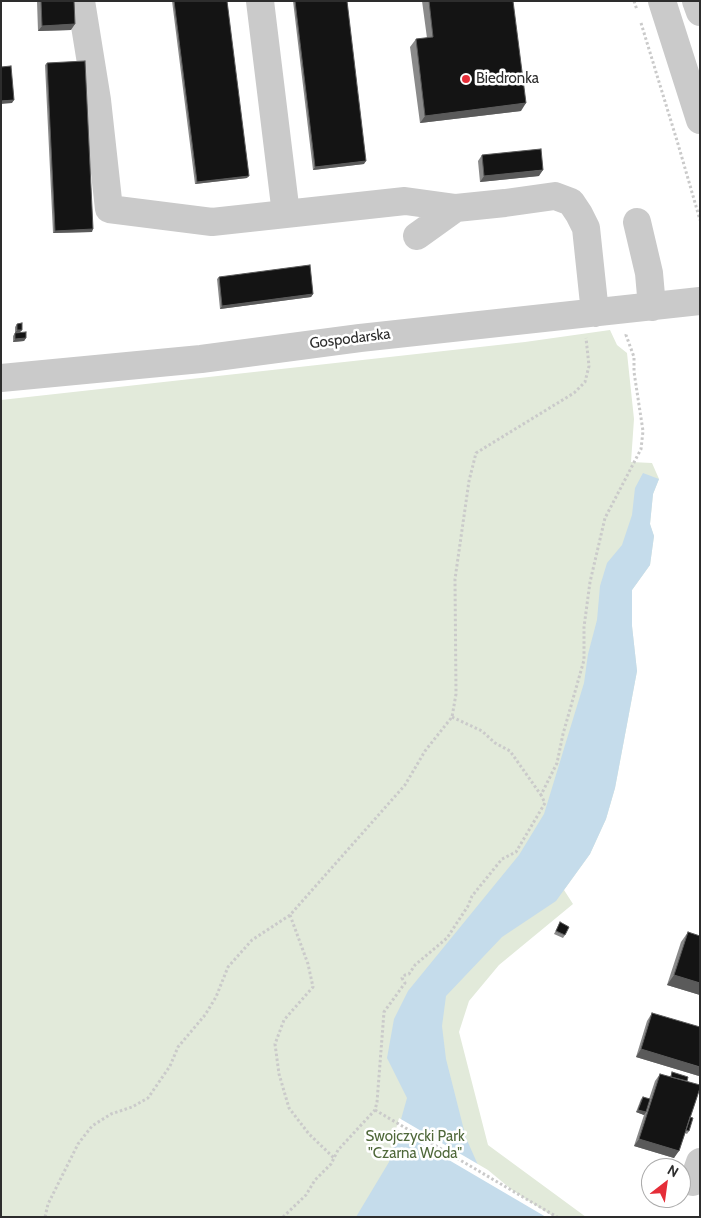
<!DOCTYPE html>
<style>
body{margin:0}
#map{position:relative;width:701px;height:1218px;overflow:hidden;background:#fff;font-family:Cabin,sans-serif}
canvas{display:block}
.frame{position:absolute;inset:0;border:2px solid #2d2d2d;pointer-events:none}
.north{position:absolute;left:641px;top:1158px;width:50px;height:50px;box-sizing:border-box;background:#fff;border:1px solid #ababab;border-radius:50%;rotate:30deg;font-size:14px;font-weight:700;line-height:20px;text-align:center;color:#2d2d2d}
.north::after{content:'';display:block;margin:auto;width:18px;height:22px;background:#e52d38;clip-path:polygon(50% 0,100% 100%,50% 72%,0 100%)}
</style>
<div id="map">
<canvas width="701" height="1218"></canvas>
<div class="frame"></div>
<div class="north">N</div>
</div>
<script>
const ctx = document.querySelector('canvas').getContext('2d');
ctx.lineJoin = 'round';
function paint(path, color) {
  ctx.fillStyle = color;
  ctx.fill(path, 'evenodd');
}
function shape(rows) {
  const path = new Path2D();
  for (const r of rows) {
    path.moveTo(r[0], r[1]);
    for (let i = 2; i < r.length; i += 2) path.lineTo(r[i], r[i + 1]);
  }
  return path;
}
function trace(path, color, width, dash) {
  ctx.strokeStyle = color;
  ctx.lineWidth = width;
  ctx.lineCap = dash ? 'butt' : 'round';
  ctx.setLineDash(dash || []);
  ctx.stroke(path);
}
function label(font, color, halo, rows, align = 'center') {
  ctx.font = font + ' Cabin,sans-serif';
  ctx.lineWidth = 5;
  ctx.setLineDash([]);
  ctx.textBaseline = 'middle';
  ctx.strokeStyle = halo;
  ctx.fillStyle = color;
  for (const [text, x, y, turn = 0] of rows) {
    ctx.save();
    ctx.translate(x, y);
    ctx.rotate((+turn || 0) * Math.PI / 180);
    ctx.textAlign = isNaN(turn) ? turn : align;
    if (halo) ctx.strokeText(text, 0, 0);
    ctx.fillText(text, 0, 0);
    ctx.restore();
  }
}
paint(shape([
 [610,330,617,345,627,353,634,419,631,462,652,463,659,479,653,494,650,524,654,536,650,565,632,590,632,626,637,671,615,788,606,819,590,854,564,890,573,904,499,965,469,1001,459,1032,488,1145,586,1217,1,1217,1,400,525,342]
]), '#e2eada');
paint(shape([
 [643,473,659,479,653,494,650,524,654,536,650,565,632,590,632,626,637,671,615,788,606,819,590,854,556,901,502,937,446,996,442,1026,446,1059,466,1138,478,1165,511,1192,551,1217,356,1217,389,1162,407,1098,387,1058,394,1019,408,991,519,855,544,814,584,683,588,654,597,620,600,586,607,563,622,545,632,515,635,488]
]), '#c5dceb');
paint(shape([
 [399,1118,488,1170,512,1190,554,1217,546,1217,396,1129]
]), '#fff');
trace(shape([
 [634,1,637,10],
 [641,23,678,144,700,220],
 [452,717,482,731,495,743,510,751,541,795],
 [290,915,308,964,313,987,284,1020,275,1044,279,1074,289,1108,309,1134,334,1158],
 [375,1110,557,1217],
 [45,1217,48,1204,78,1144,92,1126,111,1114,132,1107,148,1098,170,1066,178,1047,205,1015,216,997,228,967,252,940,290,915,405,785,425,751,452,717,456,694,455,579,469,481,476,453,574,393,585,382,589,366,586,338],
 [283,1217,306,1195,315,1180,331,1164,338,1150,375,1110,377,1102,384,1012,405,983,402,978,405,975,409,974,415,965,447,938,468,906,472,896,502,859,516,852,545,803,541,795,557,763,563,734,584,660,584,627,590,582,605,518,641,449,643,431,634,372,634,357,626,335,627,333]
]), '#cacaca', 3, [2.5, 2.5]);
trace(shape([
 [81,1,97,100,109,209,212,222,405,201,456,208],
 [260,1,286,214],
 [662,1,700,120],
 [696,1,700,12],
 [637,222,649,273,652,307],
 [417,236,456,208,505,203,555,196,571,202,579,214,586,228,595,313],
 [1,378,201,359,360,338,700,301],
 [693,1182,700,1162]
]), '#cacaca', 28);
paint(shape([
 [37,1,74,1,71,30,38,31],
 [172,1,227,1,247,178,195,184],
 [293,1,347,1,364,164,313,170],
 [422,1,513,1,521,111,420,123,410,47,416,39,427,38],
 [47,63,92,232,53,233,45,65],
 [482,155,539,176,480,182,478,161],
 [219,277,313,294,311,297,220,309,217,279],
 [17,324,22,330,20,332,15,333,15,327],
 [15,333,26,338,24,341,13,342,13,336],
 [560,922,565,935,563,938,554,934],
 [688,932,700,995,667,985,681,942],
 [652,1013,699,1076,636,1057,647,1021],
 [672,1072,687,1081,690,1117,689,1131,687,1134,685,1133,674,1158,634,1146,644,1115,636,1112,641,1099,643,1097,649,1099,655,1081,660,1074,670,1077]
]), '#8a8a8a');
paint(shape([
 [75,24,71,30,38,31,42,26],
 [14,100,12,103,1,104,1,101],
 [526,103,521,111,420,123,425,116],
 [366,161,364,164,313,170,315,167],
 [543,170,539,176,480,182,484,176],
 [249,176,247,178,195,184,197,182],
 [93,229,92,232,53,233,55,231],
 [313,294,311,297,220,309,222,306],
 [17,330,22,330,20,332,15,333],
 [26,338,24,341,13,342,15,339],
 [674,975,700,983,700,995,667,985],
 [641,1049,700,1067,700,1075,699,1076,636,1057],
 [638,1110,646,1112,644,1115,636,1112],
 [639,1139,679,1151,674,1158,634,1146]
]), '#5a5a5a');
const building = shape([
 [41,1,74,1,75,24,42,26,41,1],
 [174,1,227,1,249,176,197,182,174,1],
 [295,1,347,1,366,161,315,167,295,1],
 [429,1,513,1,526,103,425,116,416,39,433,37,429,1],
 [85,61,93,229,55,231,47,63,85,61],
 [11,66,14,100,1,101,1,67,11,66],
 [541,149,543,170,484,176,482,155,541,149],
 [310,265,313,294,222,306,219,277,310,265],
 [22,323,22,330,17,330,17,324,22,323],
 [26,332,26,338,15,339,15,333,26,332],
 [560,922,569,927,565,935,556,931,560,922],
 [688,932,700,936,700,983,674,975,688,932],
 [652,1013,700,1027,700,1067,641,1049,652,1013],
 [672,1072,688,1077,687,1081,671,1077,672,1072],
 [660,1074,700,1085,700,1088,679,1151,639,1139,660,1074],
 [643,1097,650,1099,646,1112,638,1110,643,1097],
 [690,1117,693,1118,689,1131,686,1130,690,1117]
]);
paint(building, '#141414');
trace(building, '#5a5a5a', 1);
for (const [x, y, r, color] of [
 [466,79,5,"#e52d38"]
]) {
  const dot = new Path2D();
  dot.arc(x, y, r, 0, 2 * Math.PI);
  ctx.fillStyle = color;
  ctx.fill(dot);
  trace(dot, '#fff', 2);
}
label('15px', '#2d2d2d', '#fff', [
 ["Biedronka",476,79]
], 'left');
label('15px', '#2d2d2d', '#fff', [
 ["Gospodarska",350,339,-7]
]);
label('15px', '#4f683a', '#fff', [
 ["Swojczycki Park",415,1137],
 ["\"Czarna Woda\"",415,1154]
]);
</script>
